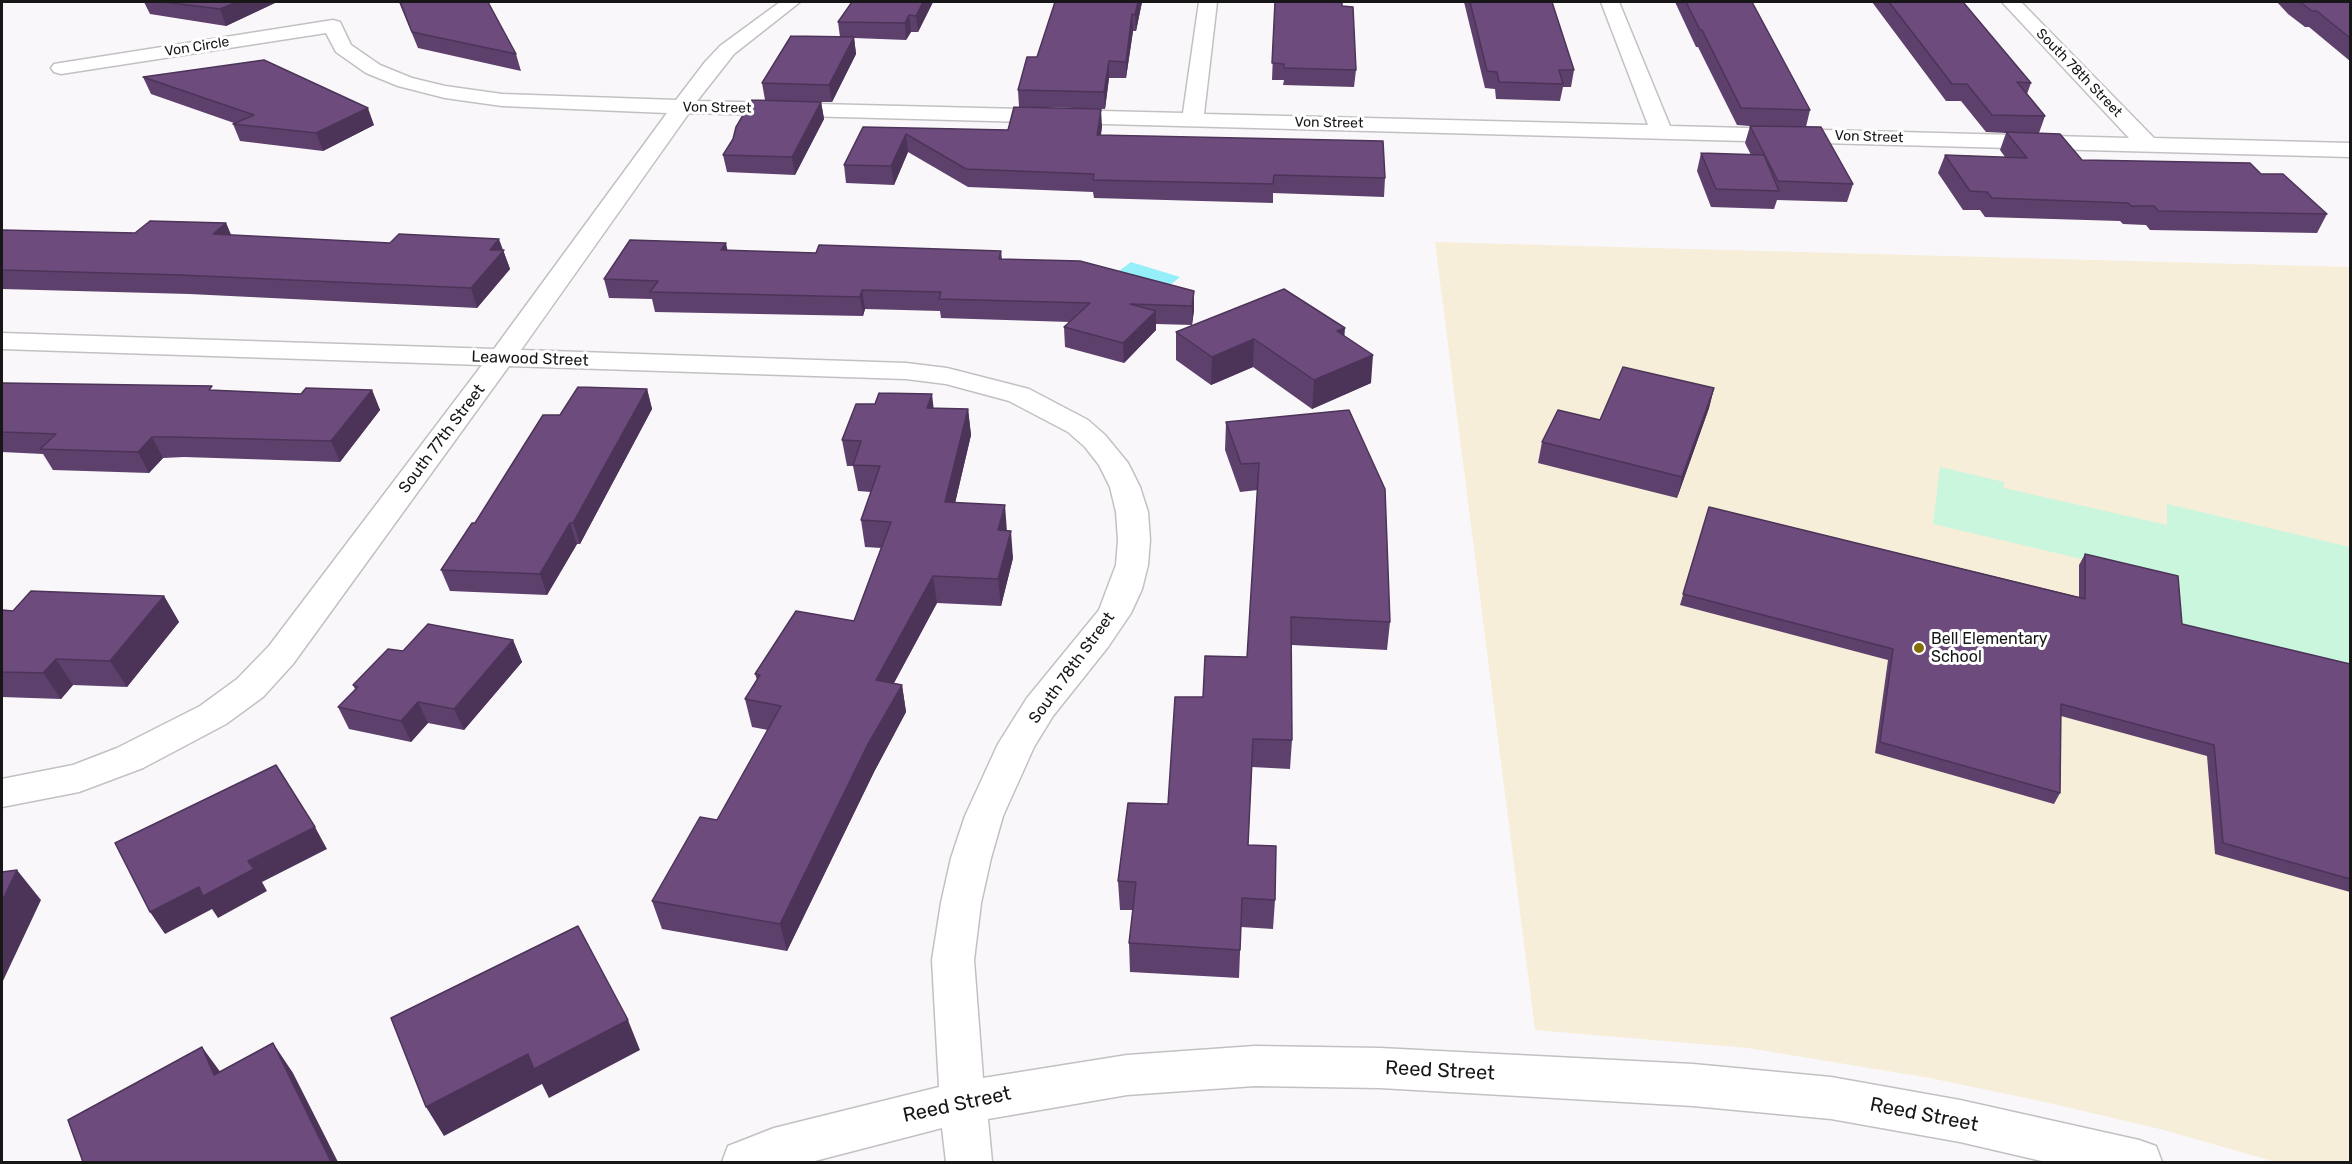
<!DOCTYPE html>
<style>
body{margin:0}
#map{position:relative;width:2352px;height:1164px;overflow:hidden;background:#faf7fb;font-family:Rubik,sans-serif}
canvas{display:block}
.frame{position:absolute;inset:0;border:3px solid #181718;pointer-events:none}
</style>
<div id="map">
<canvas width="2352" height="1164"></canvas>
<div class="frame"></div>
</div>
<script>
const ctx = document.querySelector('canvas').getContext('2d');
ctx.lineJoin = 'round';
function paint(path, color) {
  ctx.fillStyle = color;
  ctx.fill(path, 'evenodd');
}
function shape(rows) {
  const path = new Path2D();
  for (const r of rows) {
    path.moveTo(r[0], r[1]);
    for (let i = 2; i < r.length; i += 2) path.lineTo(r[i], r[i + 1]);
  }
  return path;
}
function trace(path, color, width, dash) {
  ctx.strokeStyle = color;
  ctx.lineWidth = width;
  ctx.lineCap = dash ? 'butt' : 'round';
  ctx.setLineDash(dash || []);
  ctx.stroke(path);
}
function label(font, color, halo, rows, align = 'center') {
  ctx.font = font + ' Rubik,sans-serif';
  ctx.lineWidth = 6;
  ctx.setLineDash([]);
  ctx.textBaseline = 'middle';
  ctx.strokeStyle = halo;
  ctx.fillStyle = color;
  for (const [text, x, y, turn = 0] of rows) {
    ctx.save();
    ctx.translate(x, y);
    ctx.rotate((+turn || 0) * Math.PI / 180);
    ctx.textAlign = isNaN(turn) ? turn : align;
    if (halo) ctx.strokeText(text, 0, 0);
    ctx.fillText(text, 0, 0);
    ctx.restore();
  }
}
paint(shape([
 [1435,242,2350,267,2350,1162,2276,1162,2160,1129,2049,1103,1930,1078,1748,1048,1535,1030]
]), '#f6eed8');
paint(shape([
 [1940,467,2004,482,2004,488,2167,525,2167,504,2350,547,2350,677,2175,635,2171,580,1933,524]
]), '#c9f6dd');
paint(shape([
 [1131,262,1180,277,1164,290,1115,274]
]), '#95eff8');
const minor = shape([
 [780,2,800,2,734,54,697,101,1183,113,1199,2,1217,2,1204,114,1648,125,1601,2,1619,2,1670,126,2129,138,2002,2,2021,2,2154,138,2350,143,2350,157,689,113,521,350,906,363,947,368,1029,389,1088,420,1105,435,1128,463,1140,487,1148,512,1150,540,1148,565,1142,589,1131,613,1108,647,1053,716,1034,747,1003,816,991,858,981,903,974,960,983,1078,1127,1055,1255,1046,1380,1048,1693,1064,1831,1077,1960,1100,2139,1140,2156,1146,2162,1162,2046,1162,1960,1142,1831,1119,1693,1106,1380,1088,1255,1086,1127,1095,988,1119,992,1162,946,1162,942,1128,811,1162,722,1162,728,1146,774,1128,939,1087,932,960,941,903,951,858,965,816,998,744,1027,698,1099,610,1116,565,1118,540,1116,512,1110,487,1099,465,1085,447,1068,432,1009,401,946,384,906,379,509,366,293,664,263,697,226,724,143,768,79,792,2,807,2,779,73,765,117,748,200,706,237,679,269,646,482,365,2,349,2,333,494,349,667,113,502,106,445,98,398,86,366,73,336,52,326,33,61,74,54,72,51,68,54,64,333,20,340,22,351,45,380,65,412,78,445,86,502,94,676,100,705,62,720,46,780,2]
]);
trace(minor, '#c3c0c4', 3);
paint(minor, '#fff');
paint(shape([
 [144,2,277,2,226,26,150,14],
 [399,2,488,2,516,54,521,71,418,48],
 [933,2,918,32,911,32,906,40,854,38,856,54,832,102,821,102,824,119,795,175,727,172,723,155,765,100,762,83,840,37,838,22],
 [1142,2,1136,31,1133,31,1126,78,1109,78,1105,109,1045,107,1102,126,1101,135,1385,178,1384,197,1273,193,1273,203,1094,198,1093,192,968,187,908,152,894,185,846,183,844,165,863,127,1008,130,1019,107,1018,90],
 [1275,2,1342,6,1356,70,1354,87,1283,85,1284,80,1272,80],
 [1464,2,1552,2,1574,70,1571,87,1563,87,1560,101,1496,99,1495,89,1485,88],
 [1675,2,1752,2,1810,110,1806,127,1853,184,1847,202,1777,200,1774,209,1711,207,1697,171,1701,153,1751,155,1745,143,1750,126,1737,125,1698,47,1696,47],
 [1872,2,1963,2,2031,83,2027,94,2045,116,2039,133,2082,160,2261,174,2327,214,2317,233,2150,230,2146,225,2123,224,2120,221,1985,217,1980,210,1963,210,1938,173,1945,155,2005,157,2000,150,2006,133,1986,132,1961,101,1946,101],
 [2277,2,2350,2,2350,61,2309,27,2305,27,2288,14],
 [143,77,374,125,323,151,240,141,233,124,234,123,151,94],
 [226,223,231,235,503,250,510,269,477,308,189,294,2,289,2,230,135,233],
 [727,251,816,253,1001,251,1002,259,1194,291,1194,310,1192,325,1156,324,1156,330,1124,363,1065,347,1064,327,1070,322,941,318,940,311,865,309,863,316,655,312,652,299,609,298,604,279],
 [1176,332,1344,336,1371,383,1312,409,1253,367,1211,385,1176,360],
 [2,383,301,394,372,390,380,410,340,462,184,457,163,458,149,473,53,470,43,454,2,452],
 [1714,388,1709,408,1677,498,1538,463,1542,442],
 [647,389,652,409,580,544,577,544,547,595,450,591,441,570,475,523,560,415],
 [933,408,968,409,971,435,955,503,1007,531,1013,558,1001,606,937,603,894,683,902,685,906,712,874,772,787,951,662,929,652,901,717,820,768,730,752,727,745,699,757,680,755,674,854,621,881,548,865,547,861,520,871,492,858,491,853,466,847,466,842,440],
 [1226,422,1390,622,1387,650,1292,645,1292,740,1290,769,1252,767,1248,845,1275,900,1273,929,1241,927,1239,978,1130,972,1129,943,1133,910,1120,910,1118,881,1168,804,1203,697,1247,657,1258,490,1240,492,1225,450],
 [1709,507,2079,597,2079,565,2085,554,2182,624,2350,664,2350,892,2215,854,2207,756,2061,716,2060,793,2054,804,1875,753,1888,660,1680,605],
 [164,596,179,622,127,687,73,685,61,699,2,697,2,610,13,611],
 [513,640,522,662,464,730,428,723,411,742,349,729,338,707,355,689,353,685,403,651]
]), '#5e406c');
paint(shape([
 [237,2,277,2,226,26,220,9],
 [923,2,933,2,918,32,916,16],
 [1138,2,1142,2,1136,31,1135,15],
 [1132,14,1133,31,1126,78,1126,62],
 [909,15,911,32,906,40,905,23],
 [854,37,856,54,832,102,829,85],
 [1109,61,1109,78,1105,109,1104,92],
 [821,102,824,119,795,175,792,157],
 [368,108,374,125,323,151,316,133],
 [1101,109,1102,126,1098,153,1097,135],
 [906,134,908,152,894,185,891,166],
 [226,223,234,242,213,234],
 [499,239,510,269,477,308,471,288,490,250],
 [726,243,730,262,721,250],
 [862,290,865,309,863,316,860,297],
 [1194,291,1194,310,1192,325,1192,306],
 [1156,311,1156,330,1124,363,1123,343],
 [1345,328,1343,356,1337,331],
 [1254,339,1253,367,1211,385,1212,357],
 [1373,355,1371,383,1312,409,1314,380],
 [1714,388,1709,408,1677,498,1682,477],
 [647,389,652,409,580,544,573,523],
 [372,390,380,410,340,462,331,441],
 [932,394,935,420,927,408],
 [968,409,971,435,949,529,945,502],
 [152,437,163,458,149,473,138,452],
 [1005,505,1007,532,998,530],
 [570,523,577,544,547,595,540,574],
 [1011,531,1013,558,1001,606,998,579],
 [933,576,937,603,881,707,876,680],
 [164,596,179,622,127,687,110,661],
 [513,640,522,662,464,730,454,709],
 [56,659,73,685,61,699,43,673],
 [902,685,906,712,874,772,787,951,780,924,868,744],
 [418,702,428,723,411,742,401,721],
 [315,827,327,849,262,882,267,891,218,918,212,909,165,934,150,912],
 [17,870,41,900,2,983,2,901],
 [628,1020,640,1050,549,1098,542,1084,444,1136,426,1107,528,1054],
 [273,1043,293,1073,338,1162,331,1162],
 [202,1047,224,1077,214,1075]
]), '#4c3458');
const building = shape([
 [164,2,237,2,220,9,164,2],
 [400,2,488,2,516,54,412,32,400,2],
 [852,2,923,2,916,16,909,15,905,23,838,22,852,2],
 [1055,2,1138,2,1135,15,1132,14,1126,62,1109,61,1104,92,1018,90,1027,57,1037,57,1055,2],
 [1275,2,1342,2,1342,6,1353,7,1356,70,1284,68,1284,64,1272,63,1275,2],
 [1470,2,1552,2,1574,70,1559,70,1563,84,1499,82,1497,72,1487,71,1470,2],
 [1686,2,1752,2,1810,110,1741,108,1702,30,1700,30,1686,2],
 [1889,2,1963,2,2031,83,2017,82,2045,116,1992,115,1967,84,1952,84,1889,2],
 [2300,2,2350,2,2350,38,2317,11,2312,11,2300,2],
 [791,36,854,37,829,85,762,83,791,36],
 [264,60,368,108,316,133,233,124,254,115,143,77,264,60],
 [752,100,821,102,792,157,723,155,733,139,736,127,752,100],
 [1014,107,1101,109,1097,135,1383,141,1385,178,1274,175,1273,184,1093,180,1094,174,966,169,906,134,891,166,844,165,863,127,1008,130,1014,107],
 [1750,126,1821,127,1853,184,1778,181,1750,126],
 [2006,132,2060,134,2082,160,2250,163,2261,174,2283,174,2327,214,2158,211,2154,206,2131,206,2128,203,1992,198,1987,192,1970,191,1945,155,2027,158,2006,132],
 [1701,153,1764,155,1779,191,1716,189,1701,153],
 [150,221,226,223,213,234,390,243,399,234,499,239,490,250,504,250,471,288,180,275,2,270,2,230,135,233,150,221],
 [630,240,726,243,721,250,816,253,819,245,1001,251,999,259,1080,261,1194,291,1192,306,1130,304,1156,311,1123,343,1064,327,1090,303,939,299,941,292,862,290,860,297,650,292,658,281,604,279,630,240],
 [1284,289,1345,328,1337,331,1373,355,1314,380,1254,339,1212,357,1176,332,1284,289],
 [1623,367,1714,388,1682,477,1542,442,1558,410,1600,420,1623,367],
 [2,383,212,386,209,390,301,394,306,388,372,390,331,441,173,437,152,437,138,452,40,449,56,434,2,432,2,383],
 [578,387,647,389,573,523,570,523,540,574,441,570,472,523,475,523,543,415,560,415,578,387],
 [879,393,932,394,927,408,968,409,945,502,1005,505,998,530,1011,531,998,579,933,576,876,680,902,685,868,744,780,924,652,901,700,817,717,820,781,706,745,699,760,675,755,674,796,611,854,621,891,522,861,520,880,466,853,465,861,441,842,440,856,404,875,404,879,393],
 [1349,410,1385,489,1390,622,1291,617,1292,740,1253,739,1248,845,1276,846,1275,900,1242,898,1240,950,1129,943,1136,882,1118,881,1128,803,1168,804,1175,697,1203,697,1205,656,1247,657,1259,463,1241,464,1226,422,1349,410],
 [1709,507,2085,599,2085,554,2178,576,2182,624,2350,664,2350,879,2223,843,2214,745,2061,704,2060,793,1880,742,1893,649,1683,594,1709,507],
 [31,591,164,596,110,661,56,659,43,673,2,672,2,610,13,611,31,591],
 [428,624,513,640,454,709,418,702,401,721,338,707,358,687,353,685,388,649,403,651,428,624],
 [276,765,315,827,248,861,254,869,203,896,199,887,150,912,115,843,276,765],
 [17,870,2,901,2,872,17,870],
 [578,926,628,1020,534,1069,528,1054,426,1107,391,1018,578,926],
 [273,1043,331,1162,83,1162,68,1120,202,1047,214,1075,273,1043]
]);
paint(building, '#6d4b7d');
trace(building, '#4c3458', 1.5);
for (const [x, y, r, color] of [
 [1919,648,6,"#836e0b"]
]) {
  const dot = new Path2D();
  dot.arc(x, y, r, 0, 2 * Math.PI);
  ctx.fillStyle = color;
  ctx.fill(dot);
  trace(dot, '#fff', 2);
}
label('14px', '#181718', '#fff', [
 ["Von Circle",197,47,-9],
 ["South 78th Street",2079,73,46],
 ["Von Street",717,108,1],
 ["Von Street",1329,123,1],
 ["Von Street",1869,137,2]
]);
label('16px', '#181718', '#fff', [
 ["Leawood Street",530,359,2],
 ["South 77th Street",442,439,-53],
 ["South 78th Street",1072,668,-54]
]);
label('16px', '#181718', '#fff', [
 ["Bell Elementary",1931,639],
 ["School",1931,657]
], 'left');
label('20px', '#181718', '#fff', [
 ["Reed Street",1440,1071,3],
 ["Reed Street",957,1105,-12],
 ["Reed Street",1924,1115,11]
]);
</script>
